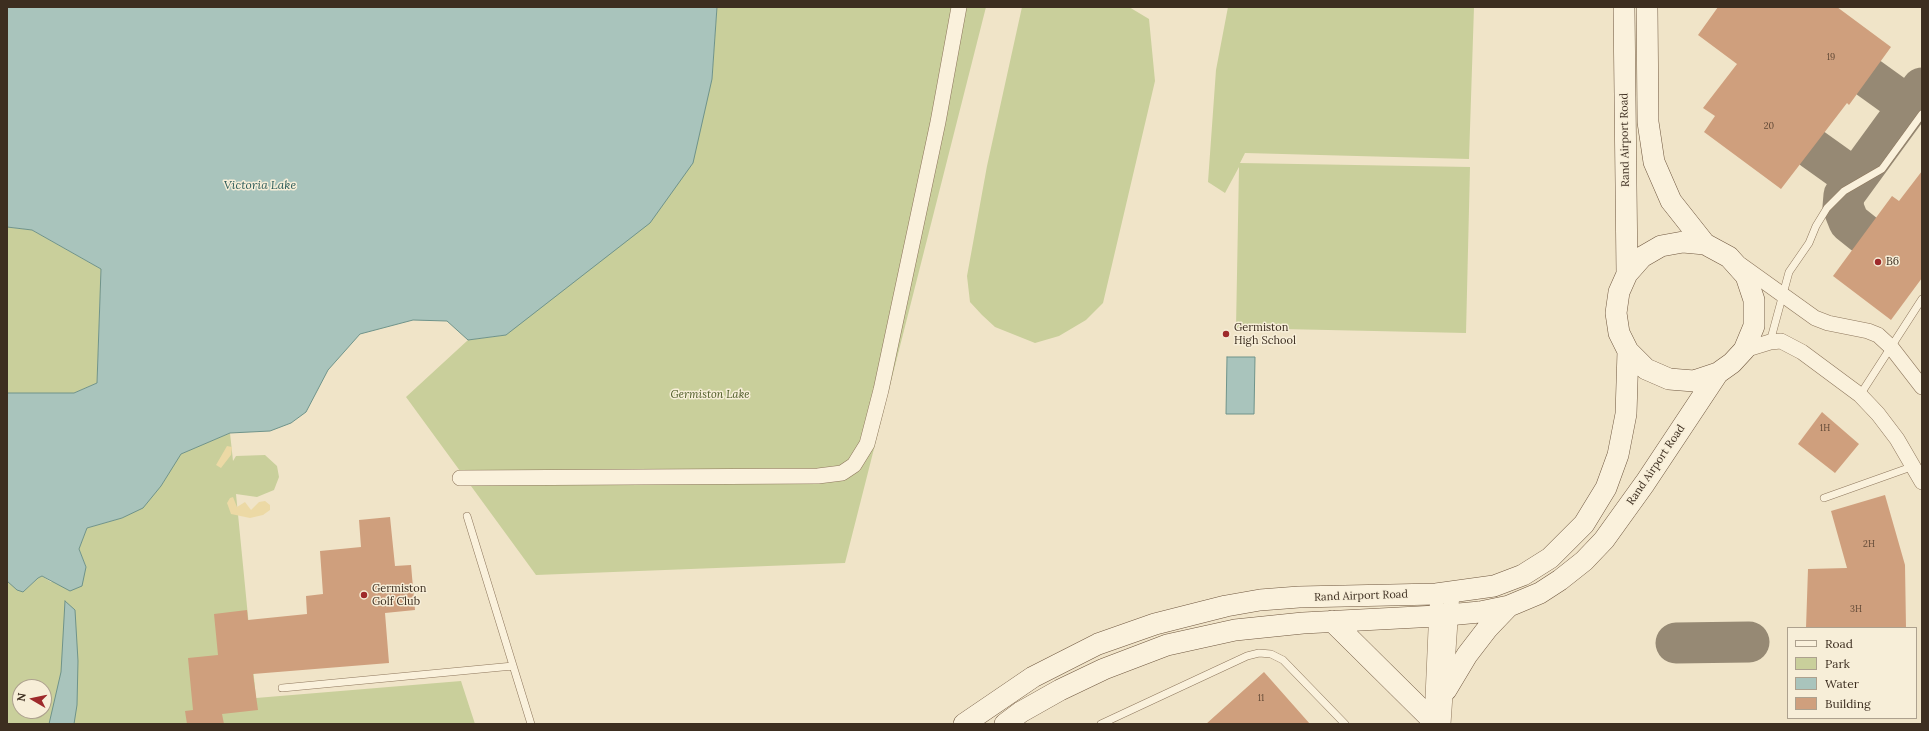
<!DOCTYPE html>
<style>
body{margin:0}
#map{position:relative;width:1929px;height:731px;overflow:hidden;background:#f0e4c8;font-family:Lora,serif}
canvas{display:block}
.frame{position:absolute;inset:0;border:8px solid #3d2e20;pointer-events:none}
.legend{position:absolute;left:1787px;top:627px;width:130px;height:92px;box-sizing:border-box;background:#f7eed8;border:1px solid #ada18e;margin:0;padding:5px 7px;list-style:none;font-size:12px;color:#3d2e20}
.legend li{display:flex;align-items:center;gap:8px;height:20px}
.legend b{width:20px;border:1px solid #ada18e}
.north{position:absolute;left:12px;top:679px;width:40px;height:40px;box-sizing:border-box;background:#f7eed8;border:1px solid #ada18e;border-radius:50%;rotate:279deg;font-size:11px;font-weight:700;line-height:16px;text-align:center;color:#3d2e20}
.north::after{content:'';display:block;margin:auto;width:14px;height:18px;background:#9e2a2b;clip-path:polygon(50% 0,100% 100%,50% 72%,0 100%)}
</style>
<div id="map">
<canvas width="1929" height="731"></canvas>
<div class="frame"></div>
<ul class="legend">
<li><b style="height:5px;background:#faf1dc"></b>Road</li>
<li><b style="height:11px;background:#c9cf9b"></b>Park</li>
<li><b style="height:11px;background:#a9c4bc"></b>Water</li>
<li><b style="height:11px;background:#cf9f7d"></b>Building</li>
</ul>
<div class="north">N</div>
</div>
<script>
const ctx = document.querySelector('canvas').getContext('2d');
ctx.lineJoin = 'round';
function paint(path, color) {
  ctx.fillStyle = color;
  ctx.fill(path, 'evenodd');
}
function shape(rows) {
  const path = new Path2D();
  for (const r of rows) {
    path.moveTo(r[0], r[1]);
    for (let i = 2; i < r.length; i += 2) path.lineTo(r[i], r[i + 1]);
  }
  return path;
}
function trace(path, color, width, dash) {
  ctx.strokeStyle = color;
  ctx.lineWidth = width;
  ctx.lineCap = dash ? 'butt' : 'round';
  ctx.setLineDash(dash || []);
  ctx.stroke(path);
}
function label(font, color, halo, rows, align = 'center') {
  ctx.font = font + ' Lora,serif';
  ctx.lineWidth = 3;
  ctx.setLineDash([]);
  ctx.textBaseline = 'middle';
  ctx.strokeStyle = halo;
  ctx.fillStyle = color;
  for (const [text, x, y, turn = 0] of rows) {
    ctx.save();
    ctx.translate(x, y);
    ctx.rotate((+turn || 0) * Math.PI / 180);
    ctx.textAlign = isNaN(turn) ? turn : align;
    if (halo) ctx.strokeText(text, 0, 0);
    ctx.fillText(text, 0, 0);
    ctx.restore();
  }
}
paint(shape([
 [717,7,986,7,845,563,536,575,406,397,468,340,506,335,712,79],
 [1022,7,1129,7,1149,19,1155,81,1103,303,1086,320,1059,336,1035,343,995,327,982,315,970,302,967,276,987,166],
 [1228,7,1474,7,1469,159,1245,153,1240,163,1470,167,1466,333,1236,328,1239,167,1225,193,1208,182,1216,70],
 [7,227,32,230,101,269,97,383,74,393,7,393],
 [230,433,233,461,236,456,265,455,277,466,279,477,274,490,257,497,236,494,256,698,461,681,475,724,7,724,7,581,23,592,38,578,42,576,51,582,86,567,79,549,87,528,122,518,161,486,180,454],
 [20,687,44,687,44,711,20,711]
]), '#c9cf9b');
paint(shape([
 [227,446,232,447,231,455,221,468,216,465],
 [233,497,237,507,245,502,251,510,259,502,265,501,270,505,270,510,263,515,250,518,231,514,227,503,230,498]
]), '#ecd9a5');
const water = shape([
 [7,7,717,7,712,79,693,163,650,223,506,335,468,340,447,321,413,320,360,334,328,370,306,412,291,423,270,431,230,433,181,454,161,486,143,508,122,518,87,528,79,549,86,567,82,586,70,591,42,576,38,578,23,592,17,590,7,581,7,393,74,393,97,383,101,269,32,230,7,227,7,7],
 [1227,357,1255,357,1254,414,1226,414,1227,357],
 [65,601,75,610,78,661,77,705,74,724,49,724,61,672,65,601]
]);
paint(water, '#a9c4bc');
trace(water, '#6f938a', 1);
trace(shape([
 [1869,78,1901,101,1909,101,1916,96],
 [1813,149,1848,174,1856,173,1865,166],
 [1864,234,1849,222,1843,207,1844,195,1922,88],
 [1676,643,1749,642]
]), '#968974', 41);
paint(shape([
 [1718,7,1837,7,1891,47,1849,105,1847,103,1781,189,1704,132,1715,116,1703,108,1737,64,1698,35],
 [1922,171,1922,278,1891,320,1833,276,1892,196,1899,201],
 [1822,412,1859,444,1835,473,1798,444],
 [1885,495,1905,565,1906,628,1806,628,1808,569,1847,568,1831,511],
 [390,517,395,566,411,565,415,610,385,613,389,663,253,674,258,710,222,714,224,724,187,724,185,711,193,710,188,658,218,655,214,614,247,610,248,620,307,614,306,596,323,594,320,551,361,547,359,520],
 [1264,672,1310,724,1206,724]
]), '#cf9f7d');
const lane = shape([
 [1770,342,1789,272,1809,243,1816,226,1827,208,1844,191,1882,169,1922,114],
 [1860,395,1922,299],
 [1824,498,1914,466],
 [467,516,531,724],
 [282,688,513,666],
 [1101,724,1247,656,1259,653,1271,654,1283,660,1345,724]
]);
const street = shape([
 [1741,265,1815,318,1828,323,1868,331,1878,335,1891,347,1922,387],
 [1744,350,1770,342,1781,341,1802,352,1860,395,1878,414,1897,439,1922,482],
 [460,478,818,476,842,473,854,465,867,444,881,390,938,122,959,7],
 [1436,724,1432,720,1437,607],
 [1443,724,1452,592]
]);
const secondary = shape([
 [1624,7,1627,274],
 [1647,7,1648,122,1654,162,1671,201,1705,244],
 [1332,621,1432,720],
 [1446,690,1467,655,1487,629,1509,606],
 [964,724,1033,677,1098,644,1155,624,1226,606,1260,600,1299,597,1436,594,1494,586,1523,575,1550,558,1584,524,1606,488,1618,455,1626,414,1628,351,1619,333,1616,313,1619,292,1627,274,1642,257,1661,246,1683,242,1705,244,1729,257,1746,276,1754,300,1754,326,1744,350,1732,363,1718,373,1694,381,1669,379,1646,369,1628,351],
 [1005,724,1021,712,1060,690,1104,669,1167,645,1235,630,1303,623,1437,616,1480,612,1509,606,1540,593,1560,580,1584,561,1604,540,1645,483,1718,373]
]);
trace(lane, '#8d765c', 8);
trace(street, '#8d765c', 16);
trace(secondary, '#6f573f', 22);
trace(lane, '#faf1dc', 7);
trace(street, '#faf1dc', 15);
trace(secondary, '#faf1dc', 21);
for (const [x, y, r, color] of [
 [1878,262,4,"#9e2a2b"],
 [1226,334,4,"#9e2a2b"],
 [364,595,4,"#9e2a2b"]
]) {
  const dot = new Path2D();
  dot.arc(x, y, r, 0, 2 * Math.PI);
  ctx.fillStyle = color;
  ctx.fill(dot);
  trace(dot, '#f7eed8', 1.5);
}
label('9px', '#624a37', null, [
 ["19",1831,57],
 ["20",1769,126],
 ["1H",1825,428],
 ["2H",1869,544],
 ["3H",1856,609],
 ["11",1261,698]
]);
label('11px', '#3d2e20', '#f7eed8', [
 ["Rand Airport Road",1625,140,-91],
 ["Rand Airport Road",1656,465,-56],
 ["Rand Airport Road",1361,596,-2]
]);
label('11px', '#3d2e20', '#f7eed8', [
 ["B6",1886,262],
 ["Germiston",1234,328],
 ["High School",1234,341],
 ["Germiston",372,589],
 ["Golf Club",372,602]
], 'left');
label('italic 11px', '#4d5a26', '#f7eed8', [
 ["Germiston Lake",710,395]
]);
label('italic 12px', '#2f5d5a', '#f7eed8', [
 ["Victoria Lake",260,186]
]);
</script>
